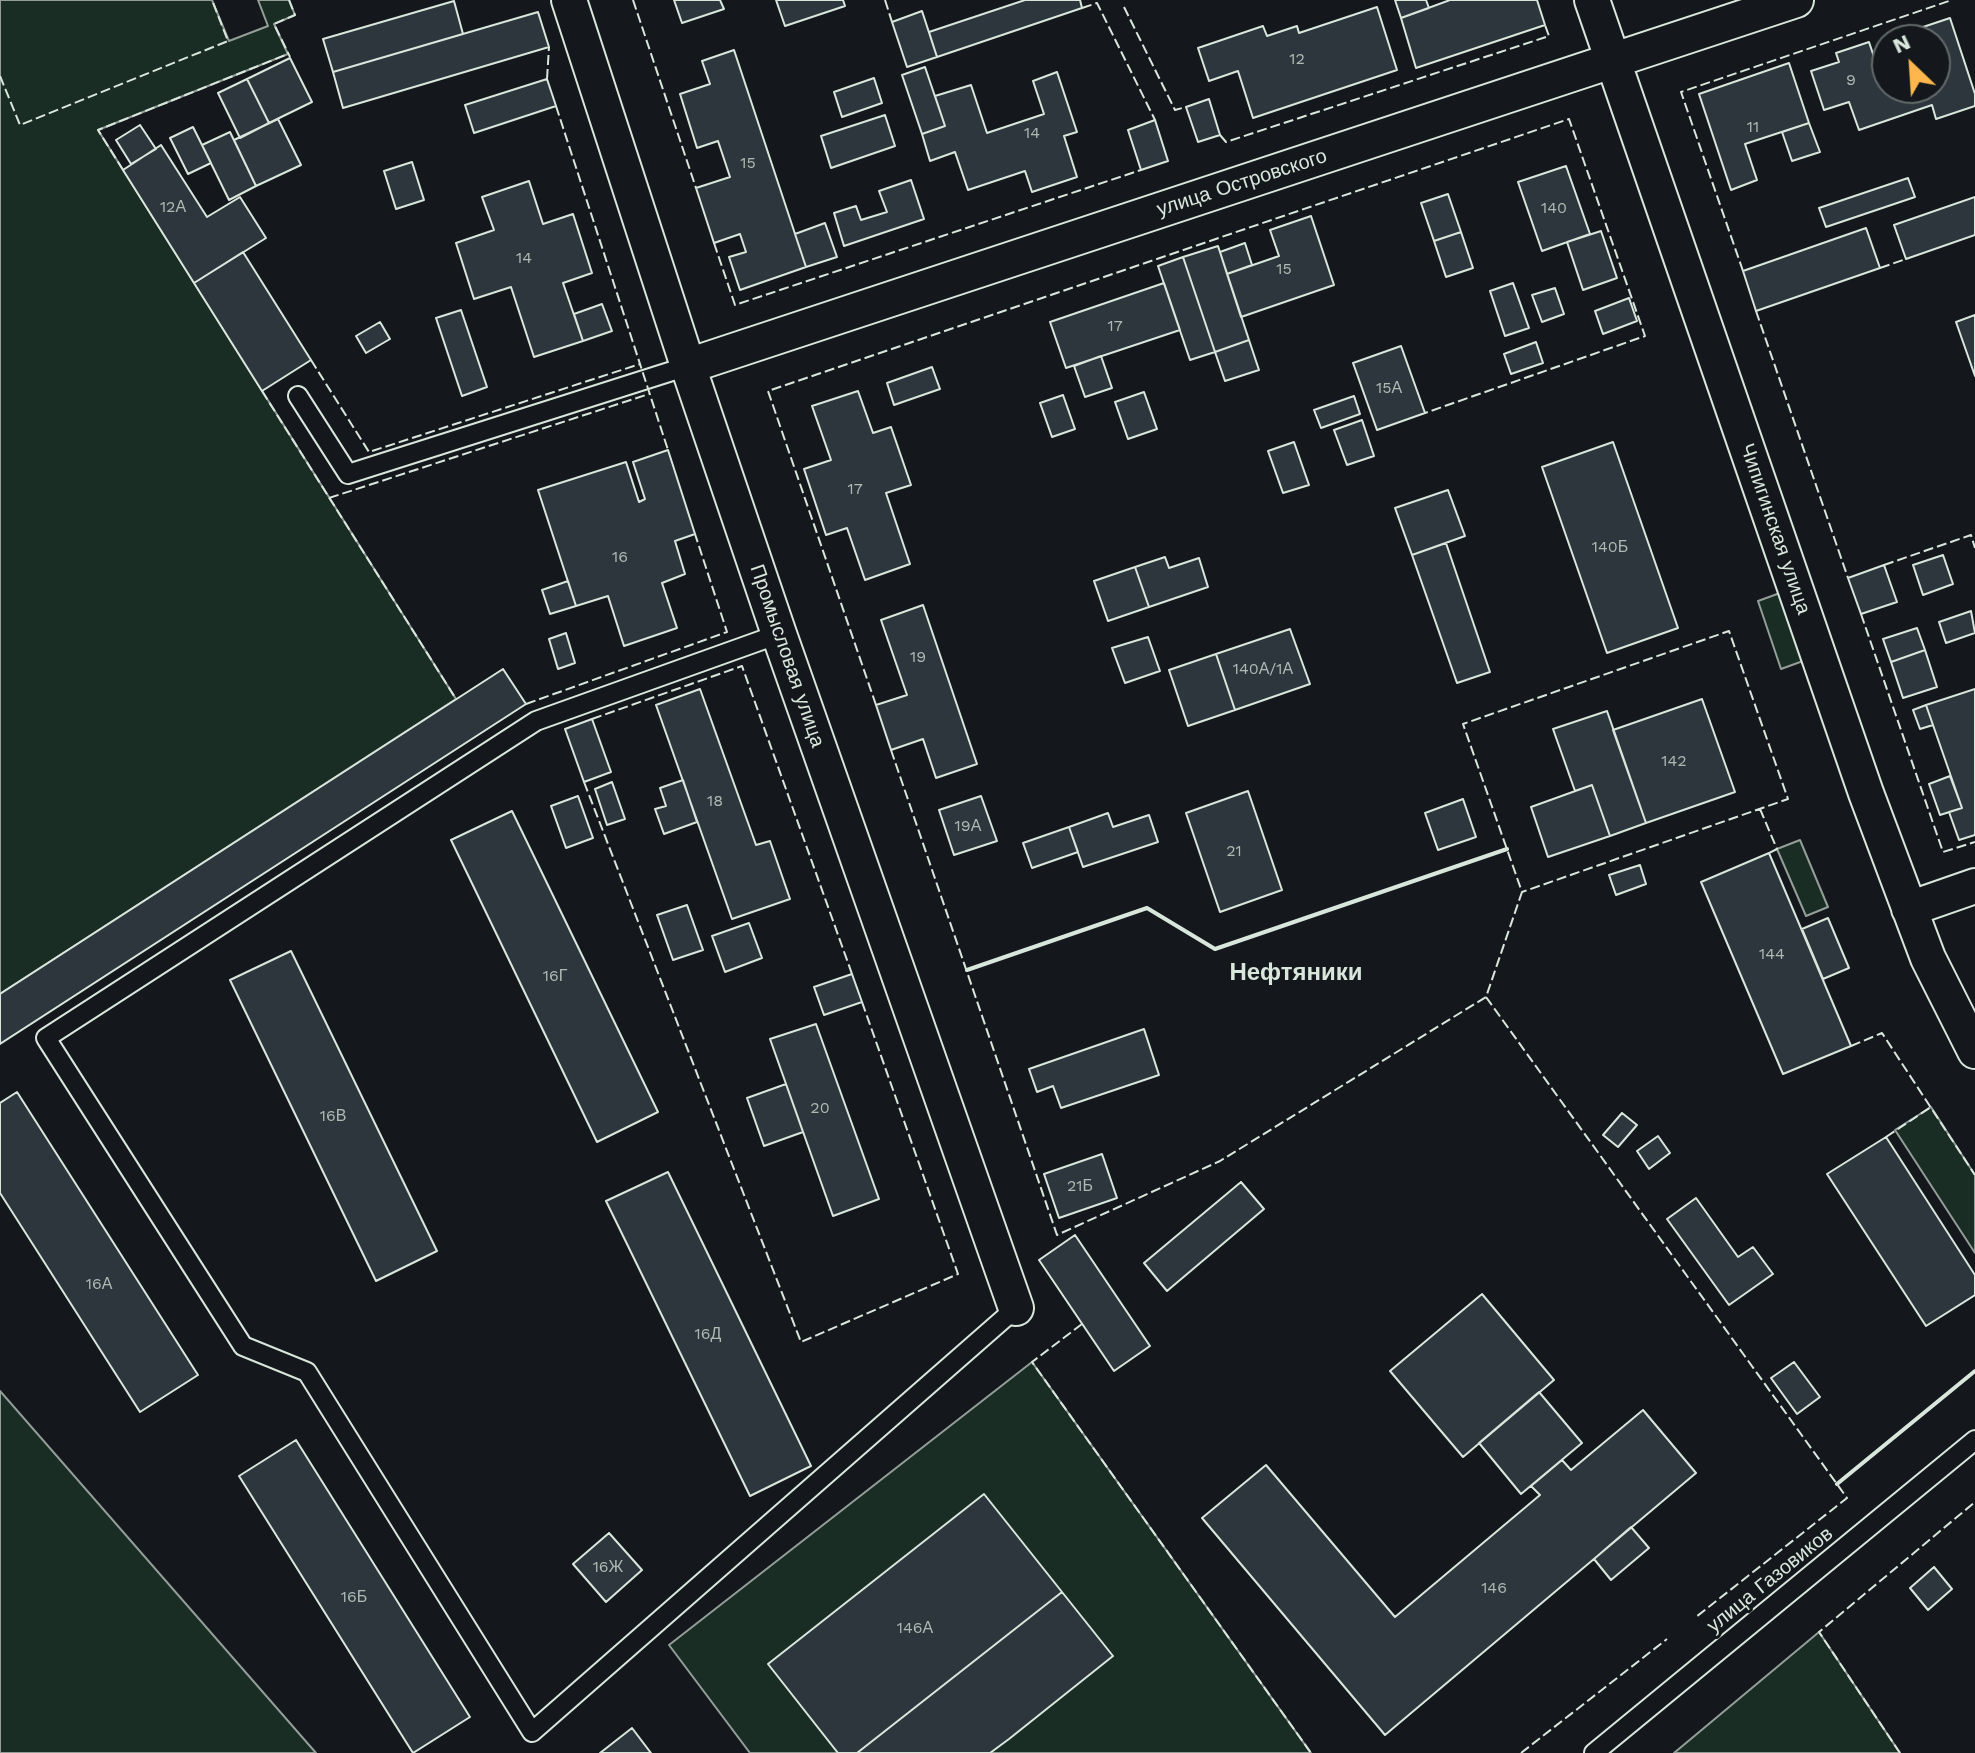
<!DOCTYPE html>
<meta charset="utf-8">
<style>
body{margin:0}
#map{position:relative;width:1975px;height:1753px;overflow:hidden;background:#14181c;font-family:"Work Sans",sans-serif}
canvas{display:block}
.north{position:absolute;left:1871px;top:24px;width:80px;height:80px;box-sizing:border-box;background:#14181c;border:2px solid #626a69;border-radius:50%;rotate:335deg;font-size:22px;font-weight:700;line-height:32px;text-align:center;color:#d8e6dc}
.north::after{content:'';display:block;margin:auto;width:28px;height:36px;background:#ffb74d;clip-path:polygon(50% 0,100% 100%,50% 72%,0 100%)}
</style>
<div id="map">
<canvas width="1975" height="1753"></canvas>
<div class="north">N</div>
</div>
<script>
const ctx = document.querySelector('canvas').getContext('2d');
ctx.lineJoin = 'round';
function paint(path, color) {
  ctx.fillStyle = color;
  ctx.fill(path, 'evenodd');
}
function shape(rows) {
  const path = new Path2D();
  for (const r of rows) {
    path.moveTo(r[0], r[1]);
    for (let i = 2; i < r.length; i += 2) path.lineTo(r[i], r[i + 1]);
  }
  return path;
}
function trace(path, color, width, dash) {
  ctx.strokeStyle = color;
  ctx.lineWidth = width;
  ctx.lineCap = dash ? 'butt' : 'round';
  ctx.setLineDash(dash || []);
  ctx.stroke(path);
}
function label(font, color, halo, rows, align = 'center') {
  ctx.font = font + ' "Work Sans",sans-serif';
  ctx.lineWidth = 6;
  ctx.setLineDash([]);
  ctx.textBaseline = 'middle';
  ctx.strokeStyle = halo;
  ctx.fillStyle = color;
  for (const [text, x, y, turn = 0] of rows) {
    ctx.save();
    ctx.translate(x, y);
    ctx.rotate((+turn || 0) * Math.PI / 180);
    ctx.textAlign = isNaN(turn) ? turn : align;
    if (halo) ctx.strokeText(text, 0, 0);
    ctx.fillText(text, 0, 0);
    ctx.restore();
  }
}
const green = shape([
 [0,0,212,0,229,41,268,26,258,0,289,0,295,15,274,24,288,54,98,130,456,699,0,994,0,0],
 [1780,593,1803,661,1781,669,1758,601,1780,593],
 [1800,840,1828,907,1806,916,1777,849,1800,840],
 [1931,1107,1975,1175,1975,1253,1895,1130,1931,1107],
 [1032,1362,1311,1753,750,1753,669,1645,1032,1362],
 [0,1391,316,1753,0,1753,0,1391],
 [1819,1632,1900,1753,1674,1753,1819,1632]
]);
paint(green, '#1a2d24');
trace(green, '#939e99', 2);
const building = shape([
 [674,0,720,0,724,9,682,23,674,0],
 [776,0,843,0,845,6,785,26,776,0],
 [1025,0,1080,0,1082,8,937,57,929,32,1025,0],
 [1395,0,1426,0,1429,8,1401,18,1395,0],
 [1450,0,1537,0,1545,25,1416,68,1401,18,1450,0],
 [454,1,463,34,333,72,323,39,454,1],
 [1377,7,1397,70,1253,118,1238,71,1209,81,1198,48,1263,26,1267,36,1297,26,1299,33,1377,7],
 [922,11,937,57,907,67,892,22,922,11],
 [538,12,549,47,343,108,333,72,538,12],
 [1950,18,1975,94,1975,106,1936,119,1932,105,1859,130,1849,102,1824,110,1811,71,1839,62,1836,53,1869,42,1877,66,1887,63,1887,88,1935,88,1935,40,1913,40,1911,31,1950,18],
 [734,50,806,267,740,290,729,257,746,252,740,234,714,243,696,188,730,177,718,141,697,148,680,94,710,84,702,61,734,50],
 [290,58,312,102,269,123,247,79,290,58],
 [1789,63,1809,123,1745,144,1757,180,1731,190,1699,94,1789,63],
 [925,67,945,126,922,134,902,75,925,67],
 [1057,72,1077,132,1064,136,1077,177,1032,192,1025,171,968,190,955,152,930,161,922,134,945,126,935,96,971,85,987,133,1044,114,1033,81,1057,72],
 [874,78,882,103,842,117,834,92,874,78],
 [247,79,269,123,240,138,218,93,247,79],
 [547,79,556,106,474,133,465,105,547,79],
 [1209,99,1220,135,1198,142,1186,107,1209,99],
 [885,115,895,146,831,168,821,136,885,115],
 [278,119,301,165,256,186,234,140,278,119],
 [1155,120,1168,161,1141,170,1128,130,1155,120],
 [1809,123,1820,152,1792,161,1782,132,1809,123],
 [140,125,156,149,131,164,116,140,140,125],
 [193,127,211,163,188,174,170,138,193,127],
 [230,132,256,186,229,200,202,145,230,132],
 [161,145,207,217,240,197,266,238,194,283,123,170,161,145],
 [412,162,424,200,396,209,384,171,412,162],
 [1566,166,1590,234,1542,251,1518,182,1566,166],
 [1908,178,1915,197,1826,227,1819,208,1908,178],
 [911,180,924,219,844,246,834,213,856,206,861,220,887,212,879,191,911,180],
 [529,181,543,224,573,214,592,273,563,283,583,341,534,357,511,287,474,299,456,243,494,230,482,197,529,181],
 [1448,194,1461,232,1434,241,1421,203,1448,194],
 [1975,197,1975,235,1906,259,1894,225,1975,197],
 [1311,216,1334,285,1241,317,1227,274,1279,256,1270,230,1311,216],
 [825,223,837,257,806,267,795,234,825,223],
 [1866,228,1880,268,1756,311,1743,271,1866,228],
 [1601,231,1617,278,1583,290,1567,242,1601,231],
 [1461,232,1473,268,1446,277,1434,241,1461,232],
 [1245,243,1252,265,1227,274,1220,252,1245,243],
 [1218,246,1249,340,1215,352,1183,257,1218,246],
 [243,252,311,360,262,391,194,283,243,252],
 [1183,257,1215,352,1190,360,1158,266,1183,257],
 [1164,283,1180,330,1066,368,1050,322,1164,283],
 [1513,283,1529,328,1505,336,1490,291,1513,283],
 [1555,288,1564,314,1542,322,1532,295,1555,288],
 [1629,298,1637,321,1603,334,1595,311,1629,298],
 [602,304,612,331,583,341,574,314,602,304],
 [461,310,487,387,462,396,436,318,461,310],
 [1975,315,1975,376,1956,322,1975,315],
 [380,322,390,339,366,353,356,336,380,322],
 [1249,340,1259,370,1225,381,1215,352,1249,340],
 [1536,342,1543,363,1511,374,1504,354,1536,342],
 [1401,346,1425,413,1377,430,1353,363,1401,346],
 [1101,356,1112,388,1085,397,1074,366,1101,356],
 [932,367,940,389,894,405,887,383,932,367],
 [858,391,873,433,891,427,911,485,886,493,910,564,865,580,847,528,826,535,804,469,831,460,812,406,858,391],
 [1144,392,1157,429,1128,439,1115,402,1144,392],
 [1063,395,1075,429,1052,437,1040,403,1063,395],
 [1354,396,1360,414,1321,428,1314,410,1354,396],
 [1362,420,1374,456,1347,465,1334,430,1362,420],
 [1294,442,1309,485,1283,493,1268,451,1294,442],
 [1613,442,1678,628,1607,653,1542,467,1613,442],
 [668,450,695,534,675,541,685,574,662,583,677,628,624,646,608,596,576,606,538,490,626,462,639,502,645,499,633,462,668,450],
 [1448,490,1465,536,1412,555,1395,508,1448,490],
 [1446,543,1490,672,1457,683,1412,555,1446,543],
 [1943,555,1953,584,1923,595,1913,565,1943,555],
 [1165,557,1169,568,1199,558,1208,587,1149,607,1135,567,1165,557],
 [1884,565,1897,602,1861,614,1848,578,1884,565],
 [1135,567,1149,607,1108,621,1094,581,1135,567],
 [568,581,576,606,550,614,542,590,568,581],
 [923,605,977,764,936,778,923,739,891,750,876,705,907,695,881,620,923,605],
 [1971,611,1975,633,1946,643,1939,622,1971,611],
 [1917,628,1925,650,1891,662,1883,639,1917,628],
 [1290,629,1310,684,1235,710,1216,654,1290,629],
 [566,633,575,663,558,669,549,639,566,633],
 [1148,637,1160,671,1125,683,1112,648,1148,637],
 [1925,650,1937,687,1903,698,1891,662,1925,650],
 [1216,654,1235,710,1188,726,1169,670,1216,654],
 [503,669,526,704,0,1044,0,994,503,669],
 [700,689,756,845,770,841,790,899,732,919,656,705,700,689],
 [1975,689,1975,835,1959,840,1949,812,1962,808,1926,705,1975,689],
 [1702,699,1735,792,1646,823,1613,730,1702,699],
 [1926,705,1933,725,1920,729,1913,710,1926,705],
 [1607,711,1646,823,1610,836,1592,785,1575,791,1553,729,1607,711],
 [592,719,611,772,584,782,565,729,592,719],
 [1950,776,1962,808,1940,815,1929,784,1950,776],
 [683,780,697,822,664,834,655,809,666,806,660,788,683,780],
 [612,782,625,819,607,825,595,789,612,782],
 [1592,785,1610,836,1548,857,1531,807,1592,785],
 [1248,791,1282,890,1220,912,1186,813,1248,791],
 [578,796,593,838,566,848,551,806,578,796],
 [981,796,997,841,954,855,939,810,981,796],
 [1463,799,1476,837,1438,850,1425,813,1463,799],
 [512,811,658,1112,597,1142,451,840,512,811],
 [1108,813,1113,827,1149,815,1158,842,1083,867,1069,827,1108,813],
 [1069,827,1078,852,1032,868,1023,843,1069,827],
 [1769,853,1851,1046,1783,1074,1701,882,1769,853],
 [1640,865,1646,884,1616,895,1609,875,1640,865],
 [687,905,703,950,673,960,657,915,687,905],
 [1828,918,1849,968,1823,979,1802,929,1828,918],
 [749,923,762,958,725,972,712,936,749,923],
 [291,951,437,1251,376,1281,230,980,291,951],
 [852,974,862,1002,824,1015,814,987,852,974],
 [816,1024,879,1199,833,1216,770,1039,816,1024],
 [1144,1029,1159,1075,1061,1108,1053,1086,1037,1092,1029,1069,1144,1029],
 [786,1084,803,1132,764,1146,747,1098,786,1084],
 [17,1092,198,1375,140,1412,0,1193,0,1103,17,1092],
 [1622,1113,1637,1125,1618,1147,1603,1135,1622,1113],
 [1658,1136,1670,1153,1649,1169,1637,1151,1658,1136],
 [1886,1137,1975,1275,1975,1295,1926,1326,1827,1174,1886,1137],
 [1102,1154,1117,1198,1059,1218,1044,1174,1102,1154],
 [668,1172,811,1466,750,1496,606,1201,668,1172],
 [1241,1182,1264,1209,1167,1291,1144,1263,1241,1182],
 [1696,1198,1738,1257,1753,1247,1773,1274,1729,1305,1667,1219,1696,1198],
 [1075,1235,1150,1346,1114,1371,1039,1260,1075,1235],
 [1482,1294,1554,1380,1463,1457,1390,1371,1482,1294],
 [1794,1362,1820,1397,1797,1414,1771,1378,1794,1362],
 [1539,1392,1582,1443,1521,1494,1479,1443,1539,1392],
 [1643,1410,1696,1473,1385,1735,1202,1518,1266,1465,1395,1617,1540,1495,1531,1486,1562,1460,1571,1470,1643,1410],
 [296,1440,470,1717,413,1753,239,1476,296,1440],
 [984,1494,1062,1592,857,1753,838,1753,768,1664,984,1494],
 [1631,1527,1649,1548,1611,1580,1594,1559,1631,1527],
 [609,1533,642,1570,606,1602,573,1564,609,1533],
 [1934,1567,1952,1589,1928,1610,1910,1588,1934,1567],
 [1062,1592,1113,1656,1009,1739,990,1753,857,1753,1062,1592],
 [632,1728,651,1753,600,1753,632,1728]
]);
paint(building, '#2c363c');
trace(building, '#d8e6dc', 2);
const lane = shape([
 [298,396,348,474,688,366],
 [779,634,536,721,46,1038,243,1346,307,1372,532,1732,1016,1308],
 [1594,1753,1975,1440]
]);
const street = shape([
 [569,0,688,366,779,634,1016,1308],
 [1592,0,1866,793,1928,958,1975,1051],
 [688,366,1796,0],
 [1909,909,1975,886]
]);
trace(lane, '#d8e6dc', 22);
trace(street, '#d8e6dc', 38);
trace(lane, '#14181c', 18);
trace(street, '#14181c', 34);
trace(shape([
 [289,0,295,15,274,24,290,57],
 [633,0,696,188],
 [885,0,892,22],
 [1124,7,1175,110,1186,107],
 [1082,8,1097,3,1155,120],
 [0,76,20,125,228,41,212,0],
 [547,79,549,47],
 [556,106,668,450],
 [1220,135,1226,142,1549,36,1545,25],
 [123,170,98,130,288,54],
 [714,243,735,305,1141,170],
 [1880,268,1906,259],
 [1743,271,1681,92,1952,0],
 [1756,311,1848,578],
 [311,360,369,452,640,364],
 [262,391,456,699],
 [329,498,649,394],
 [1884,565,1971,535,1975,548],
 [1861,614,1943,852,1975,842],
 [526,704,727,632,695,534],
 [876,705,768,391,1569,119,1645,336,1425,413],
 [592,719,742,666,852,974],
 [891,750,1057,1235,1220,1161,1486,997,1522,892,1463,724,1729,631,1788,799,1522,892],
 [584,782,801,1342,958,1274,862,1002],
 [1760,809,1777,849,1769,853],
 [1486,997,1847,1498,1696,1617],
 [1851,1046,1882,1033,1975,1175],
 [1886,1137,1931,1107],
 [1082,1324,1032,1362,1311,1753],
 [1521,1753,1667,1639],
 [1900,1753,1819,1632,1975,1502]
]), '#d8e6dc', 2, [10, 4]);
trace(shape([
 [967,970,1147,908,1215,949,1507,849],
 [1837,1484,1975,1371]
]), '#d8e6dc', 4);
label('16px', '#adbab4', null, [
 ["12",1297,59],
 ["9",1851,80],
 ["11",1753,127],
 ["14",1032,133],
 ["15",748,163],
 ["12А",173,207],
 ["140",1554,208],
 ["14",524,258],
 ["15",1284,269],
 ["17",1115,326],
 ["15А",1389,388],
 ["17",855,489],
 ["140Б",1610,547],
 ["16",620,557],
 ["19",918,657],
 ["140А/1А",1263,669],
 ["142",1674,761],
 ["18",715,801],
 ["19А",968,826],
 ["21",1234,851],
 ["144",1772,954],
 ["16Г",555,976],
 ["20",820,1108],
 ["16В",333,1116],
 ["21Б",1080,1186],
 ["16А",99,1284],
 ["16Д",708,1334],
 ["16Ж",608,1567],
 ["146",1494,1588],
 ["16Б",354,1597],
 ["146А",915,1628]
]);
label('20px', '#d8e6dc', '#14181c', [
 ["улица Островского",1242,183,-18],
 ["Чипигинская улица",1775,529,71],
 ["Промысловая улица",787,656,71],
 ["улица Газовиков",1770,1580,-39]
]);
label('bold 24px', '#d8e6dc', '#14181c', [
 ["Нефтяники",1296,973]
]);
</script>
